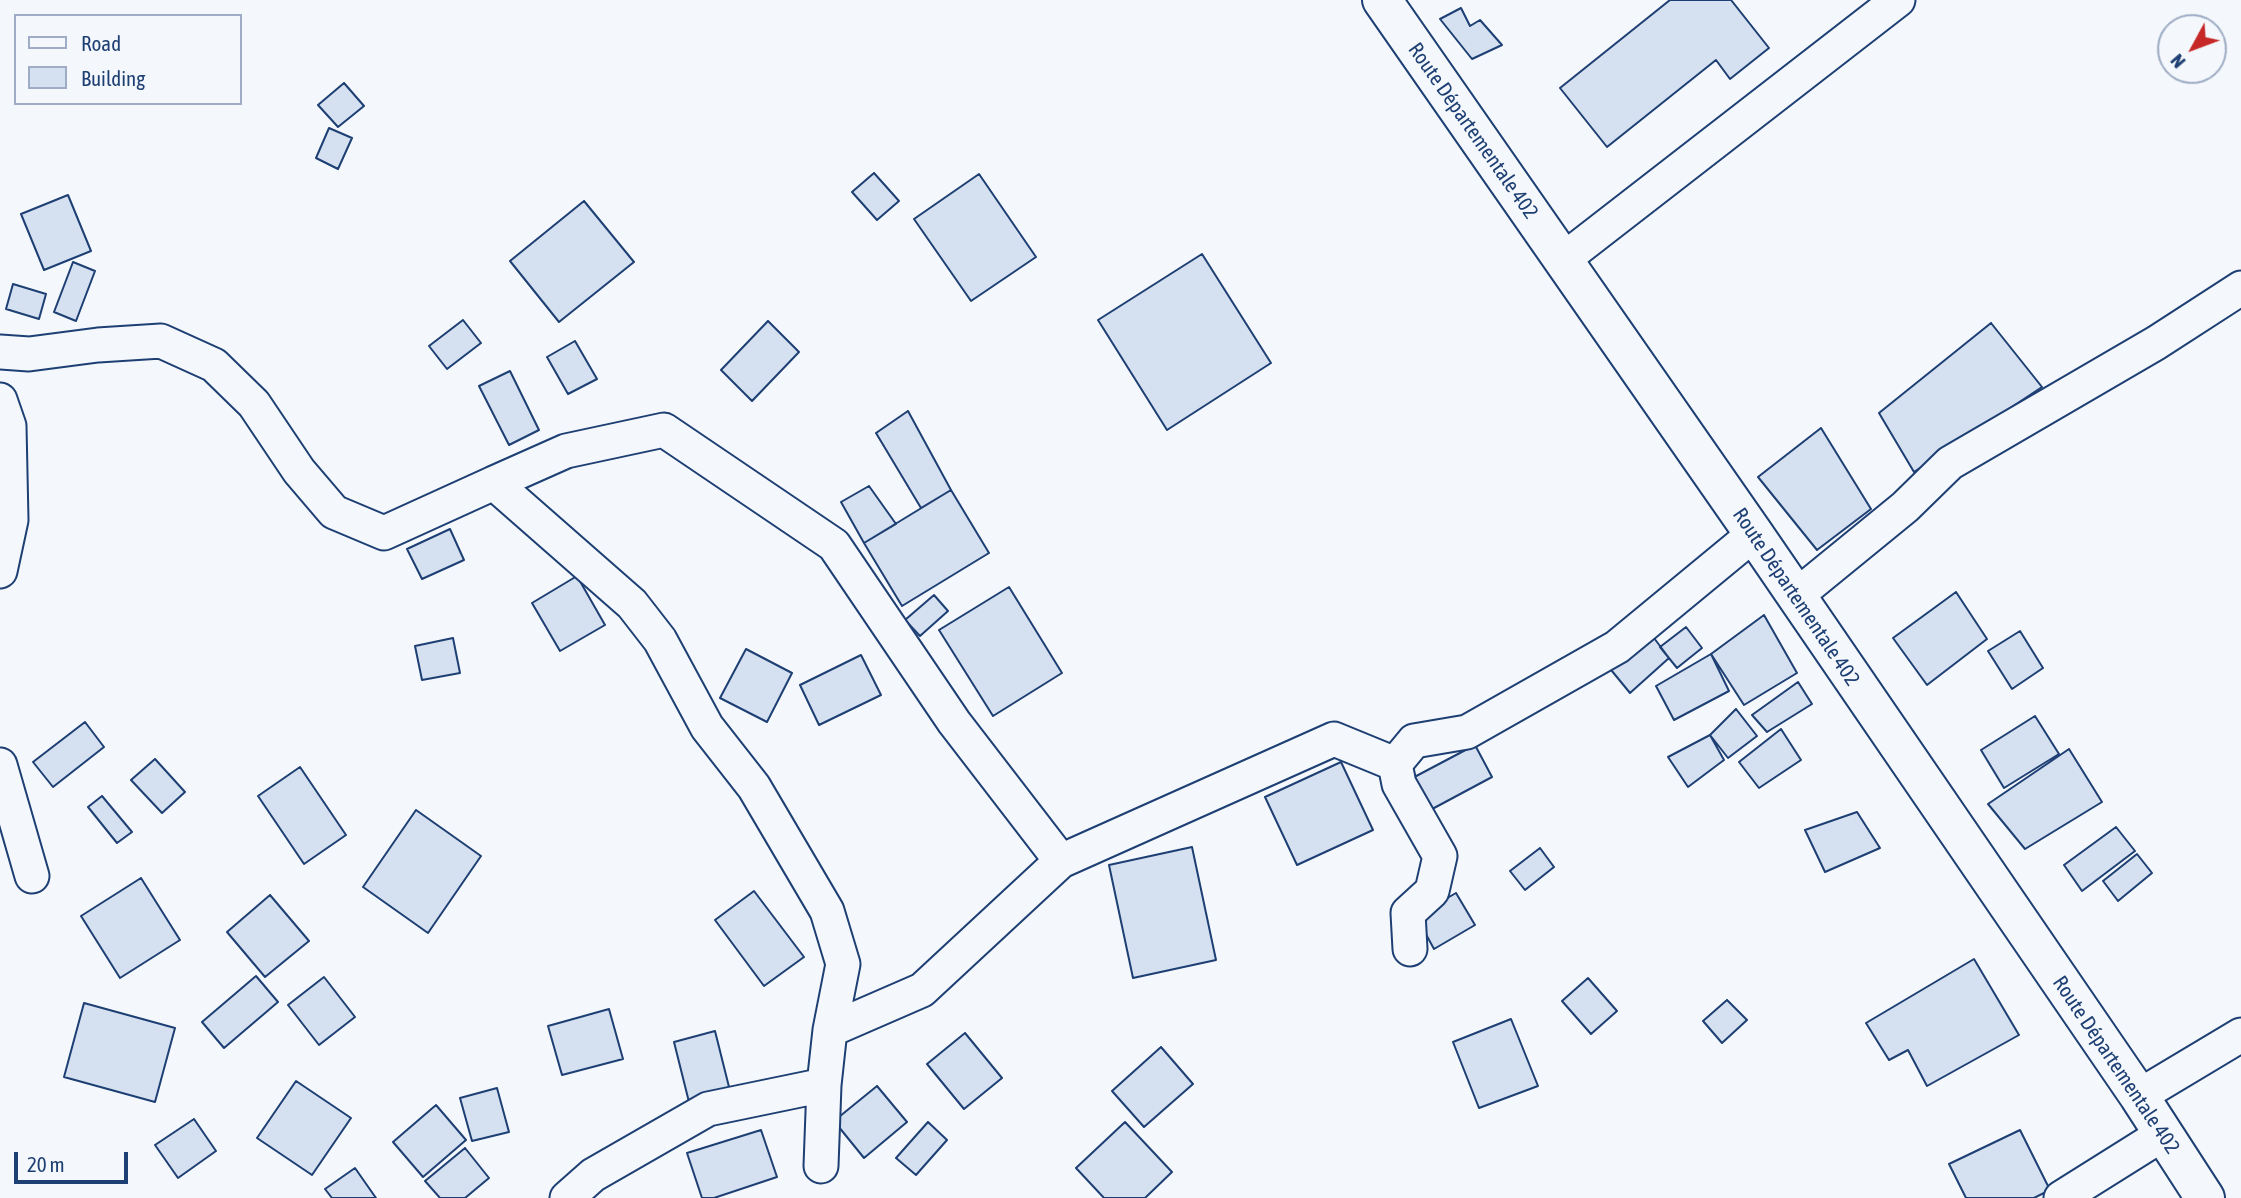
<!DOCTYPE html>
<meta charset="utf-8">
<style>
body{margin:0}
#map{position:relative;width:2241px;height:1198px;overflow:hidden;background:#f4f7fb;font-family:"Asap Condensed",sans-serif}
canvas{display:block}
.legend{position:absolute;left:14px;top:14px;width:228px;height:91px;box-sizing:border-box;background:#f4f7fb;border:2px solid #9eadc5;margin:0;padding:9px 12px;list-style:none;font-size:21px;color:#1d3f73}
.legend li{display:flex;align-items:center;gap:14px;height:35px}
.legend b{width:35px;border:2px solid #9eadc5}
.north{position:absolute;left:2157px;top:14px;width:70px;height:70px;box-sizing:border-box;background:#f4f7fb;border:2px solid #9eadc5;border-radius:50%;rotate:229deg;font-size:19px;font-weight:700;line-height:28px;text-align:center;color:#1d3f73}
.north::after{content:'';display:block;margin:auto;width:24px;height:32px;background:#c62828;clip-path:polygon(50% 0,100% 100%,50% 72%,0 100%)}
.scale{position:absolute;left:14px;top:1152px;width:114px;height:32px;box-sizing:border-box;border:4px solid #1d3f73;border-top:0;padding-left:9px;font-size:21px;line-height:24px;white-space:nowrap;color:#1d3f73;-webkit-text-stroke:5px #f4f7fb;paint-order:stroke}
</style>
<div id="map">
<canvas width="2241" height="1198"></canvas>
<ul class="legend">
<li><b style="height:9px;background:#f4f7fb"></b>Road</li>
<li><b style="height:19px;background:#d5e0f0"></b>Building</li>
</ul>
<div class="north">N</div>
<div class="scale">20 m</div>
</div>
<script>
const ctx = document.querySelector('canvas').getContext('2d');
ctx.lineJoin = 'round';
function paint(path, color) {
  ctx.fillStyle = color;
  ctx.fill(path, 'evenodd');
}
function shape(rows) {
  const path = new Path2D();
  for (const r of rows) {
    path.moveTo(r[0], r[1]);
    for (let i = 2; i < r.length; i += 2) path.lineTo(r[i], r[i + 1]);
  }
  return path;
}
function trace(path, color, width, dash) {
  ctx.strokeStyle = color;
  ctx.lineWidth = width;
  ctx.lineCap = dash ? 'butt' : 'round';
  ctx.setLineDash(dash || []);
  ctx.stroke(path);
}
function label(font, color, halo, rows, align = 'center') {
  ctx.font = font + ' "Asap Condensed",sans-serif';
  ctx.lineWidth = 5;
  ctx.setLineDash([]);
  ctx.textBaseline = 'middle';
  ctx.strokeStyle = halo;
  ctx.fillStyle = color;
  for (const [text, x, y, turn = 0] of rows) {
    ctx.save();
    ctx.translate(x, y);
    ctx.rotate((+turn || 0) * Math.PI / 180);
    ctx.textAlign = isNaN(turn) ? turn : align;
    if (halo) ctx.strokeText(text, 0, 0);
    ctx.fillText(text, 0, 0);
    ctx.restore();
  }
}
const building = shape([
 [1670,0,1731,0,1769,48,1730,79,1716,60,1607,147,1560,88,1670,0],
 [1461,8,1470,26,1480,20,1502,45,1472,59,1440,19,1461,8],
 [344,83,364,106,338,127,318,105,344,83],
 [329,128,352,138,338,169,316,158,329,128],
 [874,173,899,201,877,220,852,192,874,173],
 [979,174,1036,257,971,301,914,219,979,174],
 [68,195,91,251,44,270,21,214,68,195],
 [584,201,634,262,559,322,510,261,584,201],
 [1202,254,1271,363,1167,430,1098,320,1202,254],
 [73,262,95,271,76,321,54,312,73,262],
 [13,284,46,294,39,319,6,309,13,284],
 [463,320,481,343,447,369,429,346,463,320],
 [768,321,799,352,752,401,721,370,768,321],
 [1991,323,2042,387,1914,472,1879,413,1991,323],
 [575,341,597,379,568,394,547,357,575,341],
 [510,371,539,430,509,445,479,386,510,371],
 [908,411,951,490,921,508,876,433,908,411],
 [1821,428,1871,509,1817,550,1758,477,1821,428],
 [869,486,896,524,864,543,841,502,869,486],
 [951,490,989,553,902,606,864,543,951,490],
 [450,529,464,560,422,579,407,549,450,529],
 [577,576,605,625,560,651,532,603,577,576],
 [1009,587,1062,673,993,716,939,630,1009,587],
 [1956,592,1987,639,1927,685,1893,638,1956,592],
 [934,595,948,611,920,636,905,620,934,595],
 [1764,615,1797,673,1744,705,1711,654,1764,615],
 [1686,627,1702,648,1677,668,1660,647,1686,627],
 [1648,630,1669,658,1630,693,1607,665,1648,630],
 [2020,631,2043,668,2012,689,1988,651,2020,631],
 [453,638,460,673,422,680,415,646,453,638],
 [746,649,792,673,767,722,720,698,746,649],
 [1711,654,1729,691,1674,720,1656,686,1711,654],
 [861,655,881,695,819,725,800,685,861,655],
 [1798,682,1812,704,1767,732,1752,715,1798,682],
 [1736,709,1757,736,1728,758,1710,735,1736,709],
 [2035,716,2059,754,2004,788,1981,750,2035,716],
 [85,722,104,747,53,787,33,762,85,722],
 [1781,729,1801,760,1759,788,1739,762,1781,729],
 [1710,735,1724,760,1688,787,1668,757,1710,735],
 [1475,745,1492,777,1421,815,1403,783,1475,745],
 [2069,749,2102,802,2025,849,1988,804,2069,749],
 [155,759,185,792,162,813,131,780,155,759],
 [1341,762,1373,830,1297,865,1265,797,1341,762],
 [300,767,346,835,304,864,258,796,300,767],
 [102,796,132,832,117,843,88,807,102,796],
 [416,810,481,856,428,933,363,887,416,810],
 [1857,812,1880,848,1825,872,1805,830,1857,812],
 [2116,827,2135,851,2082,891,2064,865,2116,827],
 [1192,847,1216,960,1133,978,1109,865,1192,847],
 [1540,848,1554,867,1525,890,1510,871,1540,848],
 [2137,854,2152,873,2118,901,2103,881,2137,854],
 [141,878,180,940,120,978,81,916,141,878],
 [754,891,804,957,764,986,715,920,754,891],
 [1456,893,1475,925,1434,949,1416,916,1456,893],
 [270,895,309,941,265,977,227,932,270,895],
 [1974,959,2019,1035,1927,1086,1908,1050,1889,1060,1866,1023,1974,959],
 [256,976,278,1002,224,1048,202,1022,256,976],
 [324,977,355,1017,319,1045,288,1005,324,977],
 [1588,978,1617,1011,1591,1034,1562,1001,1588,978],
 [1727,1000,1747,1020,1722,1043,1703,1021,1727,1000],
 [84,1003,175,1028,155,1102,64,1077,84,1003],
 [609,1009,623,1059,562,1075,548,1026,609,1009],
 [1511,1019,1538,1086,1479,1108,1453,1042,1511,1019],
 [715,1031,730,1091,689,1102,674,1042,715,1031],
 [965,1033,1002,1078,964,1109,927,1064,965,1033],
 [1161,1047,1193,1084,1144,1127,1112,1091,1161,1047],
 [296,1081,351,1118,312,1175,257,1138,296,1081],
 [877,1086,907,1122,864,1158,834,1121,877,1086],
 [497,1088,509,1132,472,1141,460,1098,497,1088],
 [436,1105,466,1140,423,1177,393,1142,436,1105],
 [194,1119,216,1151,178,1178,155,1145,194,1119],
 [928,1122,947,1140,916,1175,896,1158,928,1122],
 [1125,1122,1172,1172,1145,1198,1104,1198,1076,1168,1125,1122],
 [761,1130,777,1177,714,1198,702,1198,687,1153,761,1130],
 [2020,1130,2050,1190,2034,1198,1966,1198,1949,1164,2020,1130],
 [465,1148,489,1178,465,1198,440,1198,425,1181,465,1148],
 [355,1168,376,1198,332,1198,325,1189,355,1168]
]);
paint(building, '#d5e0f0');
trace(building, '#1d3f73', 2);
const street = shape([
 [1564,259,1898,0],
 [0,352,29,354,98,345,161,341,214,365,254,404,299,471,334,512,384,533,494,483,632,604,660,640,707,727,754,787,827,911,843,964,830,1030],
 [0,400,9,426,11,520,0,571],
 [494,483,566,451,664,430,834,545,954,722,1061,861],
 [1796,596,1905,507,1950,463,2156,343,2241,288],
 [1395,764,1399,784,1440,856,1432,891,1408,913,1410,949],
 [0,765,32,876],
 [2139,1096,2241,1035],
 [821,1166,824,1085],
 [567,1198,593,1175,708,1109,824,1085,830,1030,922,990,1061,861,1334,739,1395,764,1414,741,1467,732,1617,647,1754,534],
 [2061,1198,2163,1134]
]);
const secondary = shape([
 [1382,0,1754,534,2139,1096,2205,1198]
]);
trace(street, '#1d3f73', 37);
trace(secondary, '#1d3f73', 42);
trace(street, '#f4f7fb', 33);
trace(secondary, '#f4f7fb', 38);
label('21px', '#1d3f73', '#f4f7fb', [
 ["Route Départementale 402",1473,131,55],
 ["Route Départementale 402",1796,597,56],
 ["Route Départementale 402",2116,1065,56]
]);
</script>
